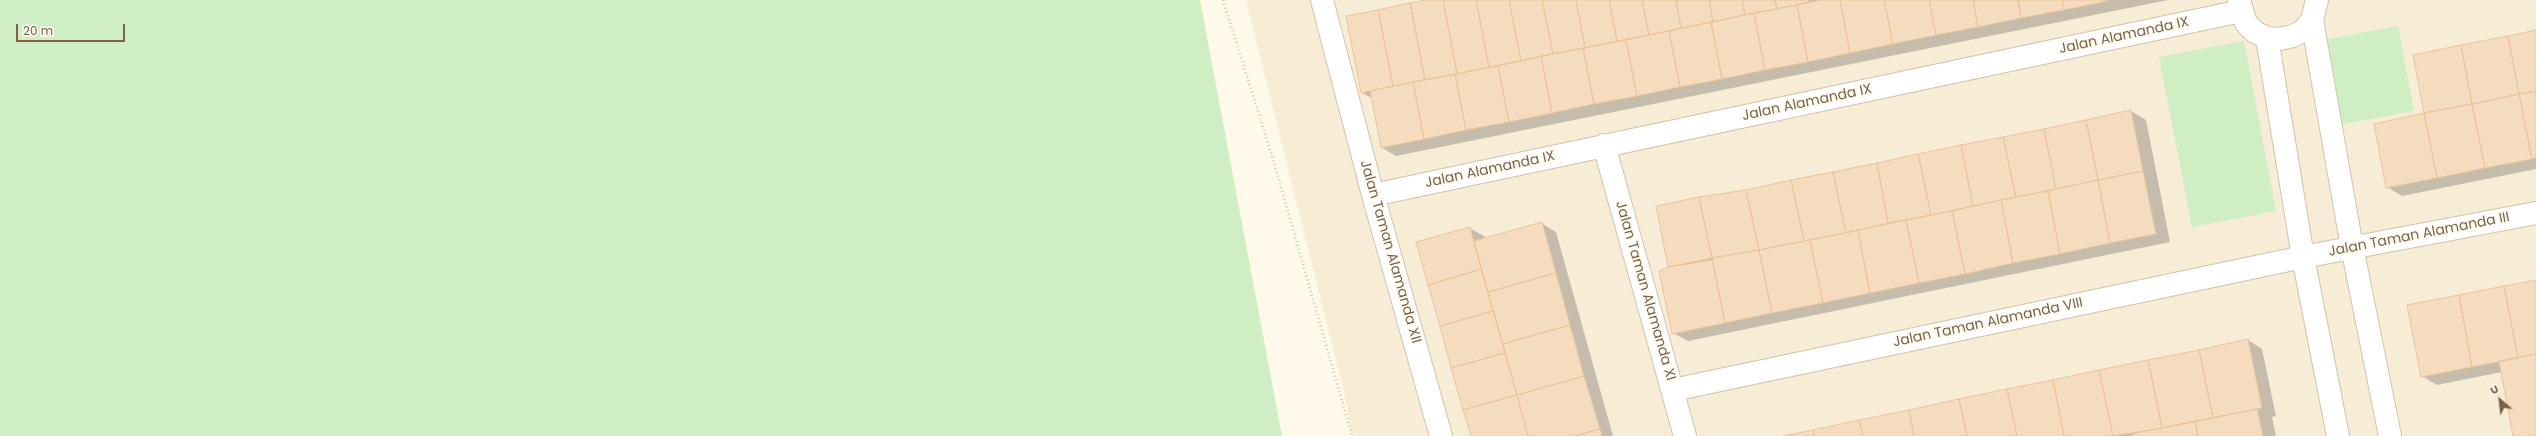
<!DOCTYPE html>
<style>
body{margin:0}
#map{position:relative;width:2536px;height:436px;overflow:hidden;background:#fef9e9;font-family:Poppins,sans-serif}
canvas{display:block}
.north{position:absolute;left:2480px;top:380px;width:40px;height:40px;-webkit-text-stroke:3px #fffbf1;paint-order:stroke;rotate:332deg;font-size:11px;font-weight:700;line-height:16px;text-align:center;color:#7b6249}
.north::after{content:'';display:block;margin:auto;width:14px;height:18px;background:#7b6249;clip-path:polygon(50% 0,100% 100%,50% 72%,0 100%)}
.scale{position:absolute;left:16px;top:24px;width:109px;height:18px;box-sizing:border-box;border:2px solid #7b6249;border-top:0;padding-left:5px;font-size:12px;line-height:14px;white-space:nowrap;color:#7b6249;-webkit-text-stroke:3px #fffbf1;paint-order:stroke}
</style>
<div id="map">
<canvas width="2536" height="436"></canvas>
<div class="north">U</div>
<div class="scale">20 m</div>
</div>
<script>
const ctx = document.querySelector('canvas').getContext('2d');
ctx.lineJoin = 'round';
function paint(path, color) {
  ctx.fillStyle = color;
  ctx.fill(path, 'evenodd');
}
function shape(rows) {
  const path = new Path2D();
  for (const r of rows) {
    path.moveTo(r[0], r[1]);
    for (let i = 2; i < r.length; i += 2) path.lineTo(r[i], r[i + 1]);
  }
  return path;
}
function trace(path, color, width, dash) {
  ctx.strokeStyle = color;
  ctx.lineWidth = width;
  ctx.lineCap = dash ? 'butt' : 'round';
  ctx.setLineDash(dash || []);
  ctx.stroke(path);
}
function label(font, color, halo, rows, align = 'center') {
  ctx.font = font + ' Poppins,sans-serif';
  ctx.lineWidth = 3.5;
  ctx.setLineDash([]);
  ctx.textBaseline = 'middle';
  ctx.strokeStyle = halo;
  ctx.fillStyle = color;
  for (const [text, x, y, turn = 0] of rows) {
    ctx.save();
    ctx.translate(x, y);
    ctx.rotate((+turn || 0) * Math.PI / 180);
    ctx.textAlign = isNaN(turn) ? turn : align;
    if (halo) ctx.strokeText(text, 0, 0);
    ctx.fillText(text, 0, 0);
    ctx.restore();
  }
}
paint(shape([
 [1246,0,2536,0,2536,436,1352,436,1346,401]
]), '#f7ecd6');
paint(shape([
 [0,0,1200,0,1282,436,0,436],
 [2398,26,2414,111,2339,125,2324,40],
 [2244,41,2276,211,2192,227,2159,57]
]), '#d0eec5');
paint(shape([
 [1430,0,2168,0,1396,156,1381,147,1372,98,1362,93],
 [2536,31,2536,169,2402,196,2387,187,2425,114],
 [2131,111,2146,120,2170,242,1688,341,1673,333,1669,268,1657,207,1747,191],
 [1541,223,1556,232,1613,436,1472,436,1469,228,1484,236,1485,239],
 [2536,281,2536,436,2514,436,2502,372,2437,385,2422,376],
 [2248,340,2262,349,2276,416,2272,417,2276,436,1787,436]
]), '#0003');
const building = shape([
 [1426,0,1443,0,1457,74,1425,80,1410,3,1426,0],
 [1443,0,1476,0,1489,67,1457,74,1443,0],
 [1476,0,1509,0,1521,61,1489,67,1476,0],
 [1509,0,1542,0,1553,54,1521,61,1509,0],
 [1542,0,1576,0,1585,48,1553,54,1542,0],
 [1576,0,1609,0,1617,41,1585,48,1576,0],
 [1609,0,1642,0,1649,35,1617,41,1609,0],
 [1642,0,1676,0,1681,28,1649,35,1642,0],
 [1676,0,1709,0,1713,22,1681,28,1676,0],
 [1709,0,1742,0,1745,15,1713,22,1709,0],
 [1742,0,1775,0,1777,9,1745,15,1742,0],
 [1775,0,1809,0,1809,2,1777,9,1775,0],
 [1821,0,1840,0,1850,53,1808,62,1797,5,1821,0],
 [1840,0,1884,0,1893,44,1850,53,1840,0],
 [1884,0,1929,0,1936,35,1893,44,1884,0],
 [1929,0,1973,0,1978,27,1936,35,1929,0],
 [1973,0,2018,0,2021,18,1978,27,1973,0],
 [2018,0,2062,0,2064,10,2021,18,2018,0],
 [2062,0,2107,0,2107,1,2064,10,2062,0],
 [1410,3,1425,80,1393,86,1378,10,1410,3],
 [1797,5,1808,62,1765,70,1754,13,1797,5],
 [1378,10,1393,86,1361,93,1346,16,1378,10],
 [1754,13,1765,70,1722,79,1711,22,1754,13],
 [1711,22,1722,79,1680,87,1669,31,1711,22],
 [2536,30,2536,91,2519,94,2508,36,2536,30],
 [1669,31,1680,87,1637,96,1626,40,1669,31],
 [2508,36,2519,94,2472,104,2461,45,2508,36],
 [1626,40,1637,96,1594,104,1583,48,1626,40],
 [2461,45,2472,104,2424,113,2413,55,2461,45],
 [1583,48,1594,104,1552,113,1541,56,1583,48],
 [1541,56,1552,113,1509,122,1498,66,1541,56],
 [1498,66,1509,122,1466,130,1455,74,1498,66],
 [1455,74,1466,130,1424,139,1413,82,1455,74],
 [1413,82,1424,139,1381,148,1370,91,1413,82],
 [2536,91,2536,158,2532,159,2519,94,2536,91],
 [2519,94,2532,159,2485,168,2472,104,2519,94],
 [2472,104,2485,168,2437,178,2424,113,2472,104],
 [2131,110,2143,171,2098,180,2086,120,2131,110],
 [2424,113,2437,178,2386,188,2374,124,2424,113],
 [2086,120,2098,180,2056,189,2044,129,2086,120],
 [2044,129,2056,189,2016,197,2003,137,2044,129],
 [2003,137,2016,197,1973,206,1961,145,2003,137],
 [1961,145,1973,206,1931,215,1918,154,1961,145],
 [1918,154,1931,215,1888,223,1877,163,1918,154],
 [1877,163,1888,223,1846,233,1833,172,1877,163],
 [2143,171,2156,234,2110,243,2098,180,2143,171],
 [1833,172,1846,233,1804,241,1791,180,1833,172],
 [1791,180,1804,241,1759,250,1746,190,1791,180],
 [2098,180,2110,243,2060,254,2048,191,2098,180],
 [1746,190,1759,250,1712,258,1699,197,1746,190],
 [2048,191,2060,254,2013,263,2001,200,2048,191],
 [1699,197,1712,258,1668,267,1656,206,1699,197],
 [2001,200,2013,263,1965,274,1952,211,2001,200],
 [1952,211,1965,274,1919,283,1906,220,1952,211],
 [1906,220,1919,283,1870,293,1858,230,1906,220],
 [1542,222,1556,273,1488,292,1474,241,1542,222],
 [1470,227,1481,269,1428,285,1416,242,1470,227],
 [1858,230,1870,293,1823,303,1810,240,1858,230],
 [1810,240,1823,303,1772,313,1759,250,1810,240],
 [1759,250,1772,313,1725,323,1712,258,1759,250],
 [1712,260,1725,323,1672,334,1659,271,1668,267,1712,260],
 [1481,269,1493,311,1440,326,1428,285,1481,269],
 [1556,273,1570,325,1503,344,1488,292,1556,273],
 [2536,280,2536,354,2518,358,2504,286,2536,280],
 [2504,286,2518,358,2472,367,2459,295,2504,286],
 [2459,295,2472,367,2421,377,2407,305,2459,295],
 [1493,311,1505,353,1451,368,1440,326,1493,311],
 [1570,325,1584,376,1517,395,1503,344,1570,325],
 [2248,339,2262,408,2213,418,2199,350,2248,339],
 [2199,350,2213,418,2162,428,2148,360,2199,350],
 [1505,353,1517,395,1463,410,1451,368,1505,353],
 [2536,354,2536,436,2513,436,2499,361,2536,354],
 [2148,360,2162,428,2113,436,2099,370,2148,360],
 [2099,370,2113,436,2064,436,2053,380,2099,370],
 [1584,376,1600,429,1574,436,1528,436,1517,395,1584,376],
 [2053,380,2064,436,2017,436,2007,389,2053,380],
 [2007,389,2017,436,1967,436,1959,399,2007,389],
 [1517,395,1528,436,1471,436,1463,410,1517,395],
 [1959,399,1967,436,1914,436,1909,410,1959,399],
 [2257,409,2263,436,2198,436,2195,421,2257,409],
 [1909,410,1914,436,1863,436,1859,420,1909,410],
 [1859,420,1863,436,1814,436,1813,430,1859,420],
 [2195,421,2198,436,2132,436,2132,434,2195,421],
 [1600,429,1602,436,1574,436,1600,429],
 [1813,430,1814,436,1783,436,1813,430]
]);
paint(building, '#f6dcbe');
trace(building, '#eac59d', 1);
const street = shape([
 [1322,0,1373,195,1441,436],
 [2239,0,2246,23,2255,32,2267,38,2280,39,2293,36,2304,30,2312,20,2317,0],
 [2312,20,2352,247,2390,436],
 [2267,38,2303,257,2338,436],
 [1604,145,1685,436],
 [1373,195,2241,11],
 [1673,390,2303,257,2536,213]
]);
trace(street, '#d2c2ac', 24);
trace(shape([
 [1223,0,1273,159,1352,436]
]), '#dcc0a0', 2.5, [1, 3]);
trace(street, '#fff', 22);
label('14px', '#7b6249', '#fffbf1', [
 ["Jalan Alamanda IX",2124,36,-12],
 ["Jalan Alamanda IX",1807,103,-12],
 ["Jalan Alamanda IX",1490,170,-12],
 ["Jalan Taman Alamanda III",2419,235,-11],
 ["Jalan Taman Alamanda XII",1390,252,74],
 ["Jalan Taman Alamanda XI",1645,291,74],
 ["Jalan Taman Alamanda VIII",1988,323,-12]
]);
</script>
